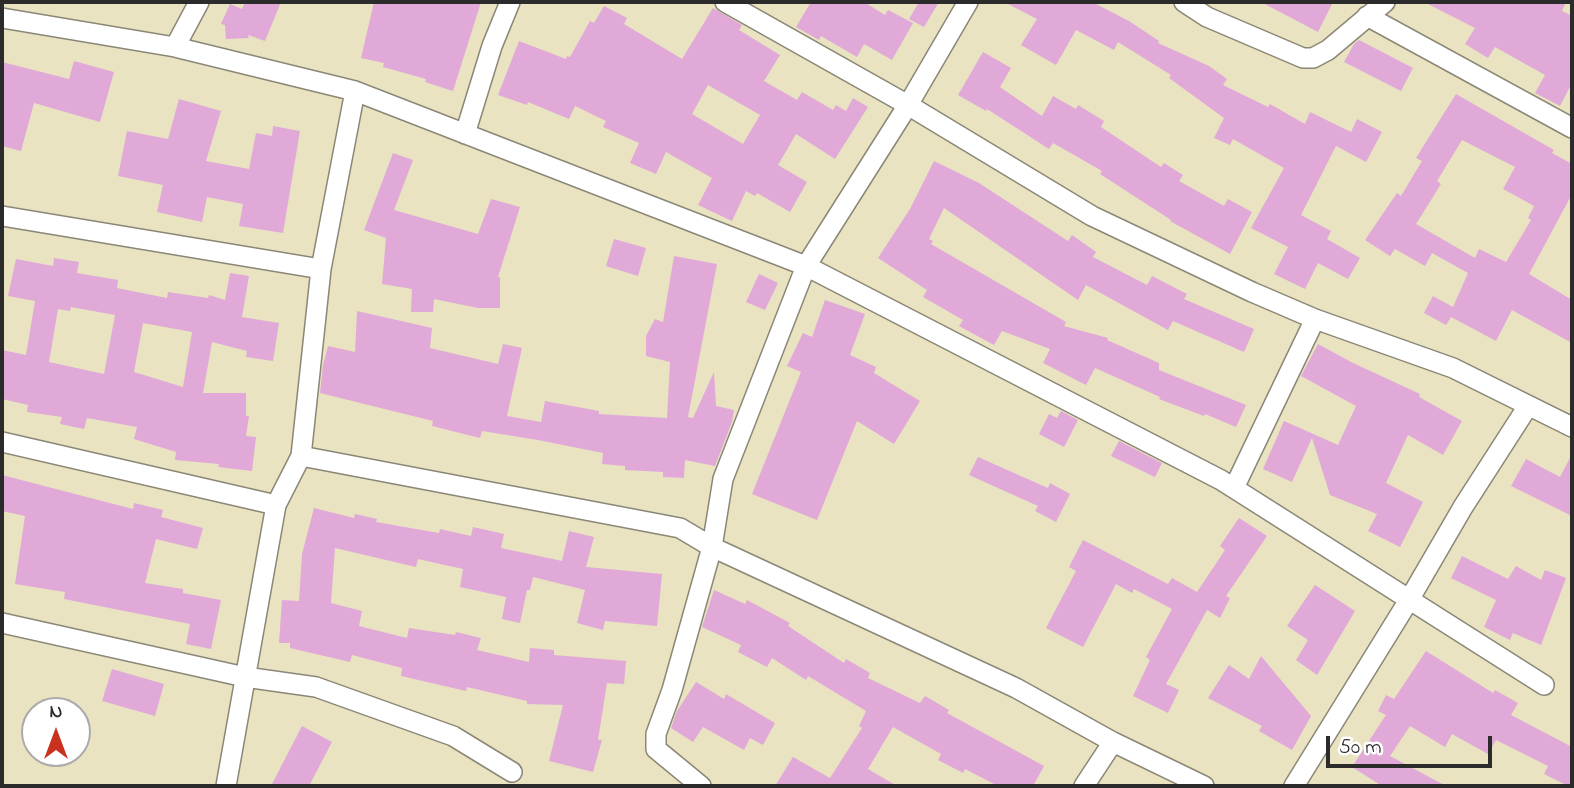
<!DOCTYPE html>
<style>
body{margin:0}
#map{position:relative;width:1574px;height:788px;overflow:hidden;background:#e9e3c2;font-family:"Indie Flower",sans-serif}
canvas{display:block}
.frame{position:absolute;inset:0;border:4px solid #2b2b2b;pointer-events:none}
.north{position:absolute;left:21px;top:697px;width:70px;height:70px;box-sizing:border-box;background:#fff;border:2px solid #aaa;border-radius:50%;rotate:0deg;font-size:19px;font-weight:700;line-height:28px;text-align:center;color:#2b2b2b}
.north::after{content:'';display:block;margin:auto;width:24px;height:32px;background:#c8321e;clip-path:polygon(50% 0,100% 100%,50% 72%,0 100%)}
.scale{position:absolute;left:1326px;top:736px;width:166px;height:32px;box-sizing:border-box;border:4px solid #2b2b2b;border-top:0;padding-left:9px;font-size:21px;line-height:24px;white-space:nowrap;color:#2b2b2b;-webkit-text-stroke:5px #fff;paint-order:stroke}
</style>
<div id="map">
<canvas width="1574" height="788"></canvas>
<div class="frame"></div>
<div class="north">N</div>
<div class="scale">50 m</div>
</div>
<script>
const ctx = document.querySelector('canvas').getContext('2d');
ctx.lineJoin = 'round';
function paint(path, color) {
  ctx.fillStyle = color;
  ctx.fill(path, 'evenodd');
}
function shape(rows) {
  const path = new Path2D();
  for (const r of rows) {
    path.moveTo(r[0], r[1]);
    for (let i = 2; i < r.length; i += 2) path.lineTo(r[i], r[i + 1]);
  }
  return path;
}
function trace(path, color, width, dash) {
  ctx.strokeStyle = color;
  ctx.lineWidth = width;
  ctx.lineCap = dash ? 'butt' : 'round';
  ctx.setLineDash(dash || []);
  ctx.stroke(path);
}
paint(shape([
 [245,2,281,2,265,41,248,35,249,38,226,39,225,25,221,24,230,4,242,9],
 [374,2,481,2,453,91,425,82,426,79,383,67,384,63,361,58],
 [811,2,864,2,885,15,888,10,913,23,892,60,864,44,857,57,821,36,819,40,796,27],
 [919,2,939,2,924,27,909,19],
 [1004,2,1092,2,1129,21,1159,41,1158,43,1209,66,1227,79,1223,85,1268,107,1270,104,1305,124,1310,112,1351,132,1357,119,1382,132,1366,162,1336,146,1301,215,1331,231,1327,239,1360,258,1348,279,1318,263,1305,289,1274,274,1288,247,1251,228,1284,168,1233,139,1230,145,1214,138,1224,118,1169,78,1171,75,1118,42,1114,50,1076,30,1056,65,1021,45,1037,19],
 [1261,2,1333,2,1318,32],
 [1424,2,1566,2,1562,11,1572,16,1572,83,1560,106,1535,93,1545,75,1495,47,1488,58,1465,44,1475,28],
 [604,6,627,18,624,24,682,59,713,8,742,25,739,30,780,55,764,81,797,100,802,92,833,110,836,105,846,111,853,98,868,107,835,159,796,134,778,165,807,182,790,212,757,193,755,196,746,191,732,221,698,205,712,178,666,152,656,174,630,163,639,143,603,127,606,121,575,106,569,119,528,102,527,105,498,95,519,41,566,59,567,56,570,57,590,21,594,23],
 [708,85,760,115,743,144,692,114],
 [1359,40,1413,68,1401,91,1344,62,1354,44],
 [983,52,1011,68,1000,87,1042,116,1053,96,1076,109,1078,105,1104,121,1101,127,1161,167,1164,163,1183,175,1179,181,1224,206,1228,199,1252,212,1230,254,1170,221,1171,220,1100,174,1102,171,1053,143,1049,149,987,109,986,111,958,95],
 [74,61,114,72,100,122,34,103,21,151,2,146,2,62,69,79],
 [1456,94,1554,150,1552,153,1572,164,1572,194,1529,274,1572,300,1572,343,1512,310,1496,341,1451,317,1446,325,1424,313,1433,296,1453,307,1468,273,1432,253,1425,266,1395,249,1390,256,1365,240,1397,193,1401,196,1422,161,1416,158],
 [1462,140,1515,167,1503,189,1534,206,1528,218,1531,220,1506,262,1479,249,1475,258,1416,224,1441,184,1437,181],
 [179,99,221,111,206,161,249,169,256,133,272,136,273,126,300,131,283,233,239,226,243,204,207,197,202,222,157,212,163,185,118,176,127,131,168,139],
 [393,153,413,160,394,210,478,234,491,199,520,207,498,277,500,277,500,308,478,308,434,299,433,312,411,312,412,289,382,284,386,238,364,230],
 [934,161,979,183,1068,241,1072,235,1096,252,1093,257,1147,285,1152,276,1187,294,1184,299,1254,329,1244,352,1173,321,1168,330,1086,285,1078,300,944,208,929,239,933,241,931,244,1066,322,1064,326,1108,338,1107,340,1159,363,1159,370,1246,405,1236,427,1205,414,1204,416,1159,399,1160,397,1095,368,1086,385,1043,363,1050,349,1002,331,994,345,959,326,963,320,923,297,927,290,878,258,910,209],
 [614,239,646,248,638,276,606,266],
 [674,256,717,264,688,417,693,418,714,372,716,406,734,410,732,422,715,466,685,460,684,478,663,477,663,472,625,470,625,466,602,464,603,453,538,440,482,431,480,438,432,426,433,421,320,393,323,365,328,346,355,352,357,311,432,328,430,348,498,364,503,344,522,348,507,416,541,422,545,401,599,411,599,414,667,418,670,362,646,356,646,336,655,319,663,322],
 [54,258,79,262,77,273,118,280,117,288,167,298,168,292,208,298,209,295,225,300,230,273,249,276,242,317,279,323,273,361,246,357,247,351,212,342,203,393,246,393,246,416,249,416,246,436,256,437,252,471,218,467,219,464,175,460,176,452,134,439,137,427,87,418,84,429,60,424,62,417,27,412,28,405,2,399,2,350,26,355,35,301,8,296,16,259,53,266],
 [71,307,115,315,104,374,49,362,58,309,70,311],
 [143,323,192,332,183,387,134,372],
 [759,274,778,283,765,310,746,302],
 [825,300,865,314,850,355,876,367,874,373,920,401,894,444,857,421,817,520,752,494,801,372,787,366,803,333,812,337],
 [1318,344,1353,363,1420,394,1419,397,1462,421,1443,455,1408,435,1386,483,1423,502,1400,547,1368,531,1377,514,1330,495,1312,438,1292,482,1263,469,1284,421,1338,445,1356,406,1301,376],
 [1061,411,1078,420,1064,447,1039,434,1049,414,1057,418],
 [1119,441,1162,463,1155,477,1111,456],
 [1572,454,1572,516,1511,486,1526,459,1560,477],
 [978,457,1048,488,1050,483,1070,494,1056,522,1035,511,1038,506,969,475],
 [2,475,133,509,134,503,163,510,161,517,203,528,197,549,156,539,145,583,183,589,183,593,221,600,211,649,186,644,190,624,64,599,65,592,15,584,25,516,2,511],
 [314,508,354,518,355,514,377,519,376,522,439,533,440,529,471,536,473,527,504,534,501,548,562,561,569,531,594,537,586,567,662,574,657,626,605,621,603,630,577,623,585,590,533,577,530,590,527,590,520,623,502,619,506,597,460,587,463,569,418,559,416,567,335,548,331,603,362,611,359,626,407,638,409,628,455,635,456,632,481,638,477,650,529,662,530,648,554,650,554,655,626,661,624,684,607,683,598,740,602,740,593,772,549,761,563,705,527,704,527,701,467,687,466,691,401,676,402,668,352,655,350,662,290,648,290,643,279,643,282,600,299,601,302,554],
 [1239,518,1267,536,1226,596,1230,598,1220,618,1207,610,1166,684,1179,690,1168,713,1133,696,1150,660,1146,657,1172,609,1134,589,1132,593,1116,584,1083,647,1046,628,1076,571,1069,567,1083,540,1168,584,1172,578,1197,592,1225,550,1220,546],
 [1462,556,1508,579,1516,566,1541,580,1545,570,1566,578,1541,645,1513,633,1510,640,1484,627,1496,600,1451,578],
 [1315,585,1355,611,1317,675,1296,660,1308,640,1287,626],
 [714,590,745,604,747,600,790,623,788,626,844,663,846,659,870,673,868,678,920,703,925,696,949,710,947,713,1044,766,1033,786,998,786,965,769,963,773,938,760,941,754,893,727,868,769,897,786,775,786,793,757,830,778,862,728,859,726,866,711,808,676,806,680,772,658,767,667,738,652,741,645,702,627],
 [1426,651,1493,693,1495,690,1518,703,1511,715,1572,747,1572,786,1568,786,1544,774,1548,766,1496,740,1488,754,1452,734,1445,747,1410,726,1390,756,1446,786,1382,786,1352,767,1386,715,1378,711,1386,695,1394,699],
 [1261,656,1311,716,1292,750,1259,731,1262,726,1208,698,1229,665,1249,679],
 [112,669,164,684,155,716,102,701],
 [696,682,724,699,726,694,775,723,763,745,750,738,744,750,703,727,693,742,671,728,677,711],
 [302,726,332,742,309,786,271,786]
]), '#e0a9d8');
const minor = shape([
 [725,2,908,105,1092,216,1252,292,1315,319,1453,368,1572,427],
 [1184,2,1207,17,1303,58,1313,58,1328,50,1385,2],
 [1367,16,1572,128],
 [2,18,175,47,355,91,806,266,1221,480,1544,685],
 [175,47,199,2],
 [465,134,492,46,510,2],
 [2,216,321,269],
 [2,442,276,505],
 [301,456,680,528,712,547,1016,688,1113,742,1204,786],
 [1234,488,1315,319],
 [2,623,245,677,316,687,453,736,512,772],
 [226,786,276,505,301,456,321,269,355,91],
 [701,786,656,749,656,734,672,690,712,547,723,479,806,266,908,105,968,2],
 [1084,786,1113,742],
 [1294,786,1409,600,1463,507,1528,406]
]);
trace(minor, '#8a8776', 22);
trace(minor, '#fff', 19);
</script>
